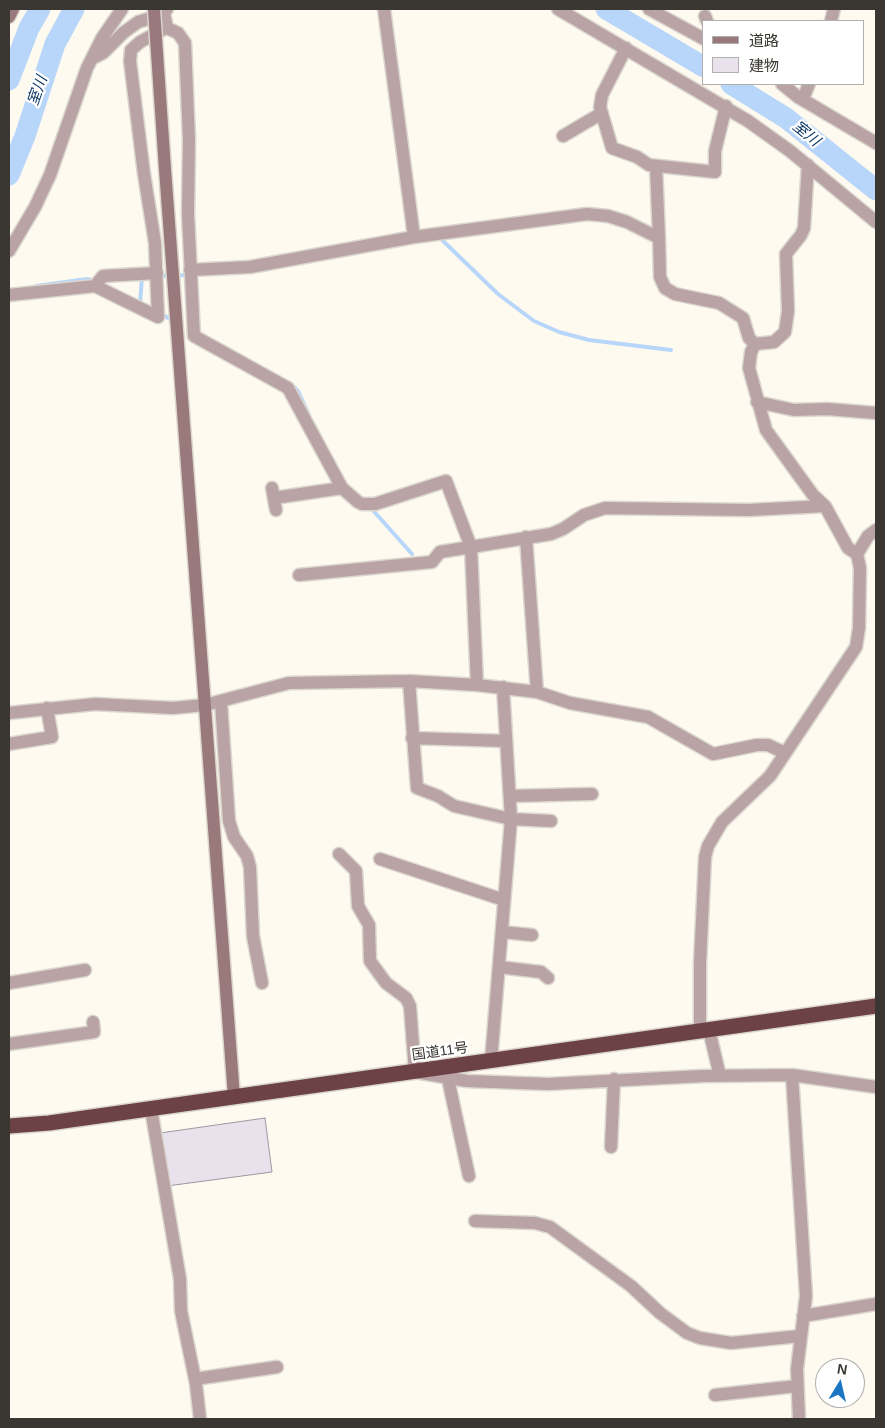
<!DOCTYPE html>
<meta charset="utf-8">
<style>
body{margin:0}
#map{position:relative;width:885px;height:1428px;overflow:hidden;background:#fefaf0;font-family:Helvetica,"Noto Sans JP",sans-serif}
canvas{display:block}
.frame{position:absolute;inset:0;border:10px solid #3a3733;pointer-events:none}
.legend{position:absolute;left:702px;top:20px;width:162px;height:65px;box-sizing:border-box;background:#fff;border:1px solid #b0afad;margin:0;padding:6px 9px;list-style:none;font-size:15px;color:#3a3733}
.legend li{display:flex;align-items:center;gap:10px;height:25px}
.legend b{width:25px;border:1px solid #b0afad}
.north{position:absolute;left:815px;top:1358px;width:50px;height:50px;box-sizing:border-box;background:#fff;border:1px solid #b0afad;border-radius:50%;rotate:9deg;font-size:14px;font-weight:700;line-height:20px;text-align:center;color:#3a3733}
.north::after{content:'';display:block;margin:auto;width:18px;height:22px;background:#1a75c2;clip-path:polygon(50% 0,100% 100%,50% 72%,0 100%)}
</style>
<div id="map">
<canvas width="885" height="1428"></canvas>
<div class="frame"></div>
<ul class="legend">
<li><b style="height:6px;background:#99797c"></b>道路</li>
<li><b style="height:14px;background:#e9e1eb"></b>建物</li>
</ul>
<div class="north">N</div>
</div>
<script>
const ctx = document.querySelector('canvas').getContext('2d');
ctx.lineJoin = 'round';
function shape(rows) {
  const path = new Path2D();
  for (const r of rows) {
    path.moveTo(r[0], r[1]);
    for (let i = 2; i < r.length; i += 2) path.lineTo(r[i], r[i + 1]);
  }
  return path;
}
function trace(path, color, width, dash) {
  ctx.strokeStyle = color;
  ctx.lineWidth = width;
  ctx.lineCap = dash ? 'butt' : 'round';
  ctx.setLineDash(dash || []);
  ctx.stroke(path);
}
function paint(path, color) {
  ctx.fillStyle = color;
  ctx.fill(path, 'evenodd');
}
function label(font, color, halo, rows, align = 'center') {
  ctx.font = font + ' Helvetica,"Noto Sans JP",sans-serif';
  ctx.lineWidth = 4.5;
  ctx.setLineDash([]);
  ctx.textBaseline = 'middle';
  ctx.strokeStyle = halo;
  ctx.fillStyle = color;
  for (const [text, x, y, turn = 0] of rows) {
    ctx.save();
    ctx.translate(x, y);
    ctx.rotate((+turn || 0) * Math.PI / 180);
    ctx.textAlign = isNaN(turn) ? turn : align;
    if (halo) ctx.strokeText(text, 0, 0);
    ctx.fillText(text, 0, 0);
    ctx.restore();
  }
}
trace(shape([
 [440,238,498,294,534,321,559,332,589,340,671,350],
 [159,276,189,275],
 [36,286,87,279,95,281],
 [140,303,142,277,144,277],
 [160,313,173,321],
 [291,384,298,391,309,415],
 [370,507,412,554]
]), '#b8d6f9', 4);
trace(shape([
 [606,9,704,67],
 [9,80,29,28,40,9],
 [731,84,786,118,876,190],
 [9,175,25,136,55,44,74,9]
]), '#b8d6f9', 21);
const building = shape([
 [265,1118,272,1172,167,1186,160,1133,265,1118]
]);
paint(building, '#e9e1eb');
trace(building, '#9f97a1', 1);
const street = shape([
 [167,9,164,13,167,28,178,33,185,43,189,140,188,214,194,336,288,388,342,488,358,502,362,504,375,504,446,481,471,547,477,685],
 [384,9,414,237],
 [558,9,748,121,790,151,876,222],
 [649,9,704,39],
 [705,16,707,21],
 [831,21,834,9],
 [626,48,602,95,600,107,612,148,637,157,649,165,715,172,715,151,726,106],
 [93,58,103,53,123,33,138,22,164,14],
 [782,84,798,97,876,143],
 [803,99,809,84],
 [563,136,602,113],
 [656,166,659,238],
 [9,251,35,207,50,175,87,68,102,38,122,9],
 [190,270,250,267,414,237,587,214,608,216,627,222,659,238,660,277,665,288,675,294,719,303,743,318,749,338,755,344,751,352,749,368,766,430,813,495,825,506,848,548,857,554],
 [95,286,103,276,157,273],
 [9,295,95,286,158,317,155,243,144,174,130,61,131,50,140,42,164,29],
 [755,344,774,342,785,332,788,311,786,254,801,235,804,228,808,165],
 [757,402,794,410,827,409,876,413],
 [272,488,276,510],
 [274,498,342,488],
 [526,537,537,692],
 [299,575,432,562,440,552,551,534,563,529,584,515,605,508,749,510,825,506],
 [409,681,417,788,438,796,454,806,511,819,551,821],
 [221,702,229,821,234,837,247,856,250,867,253,936,262,983],
 [9,713,95,704,173,708,205,705,289,683,409,681,477,685,537,692,570,703,648,717,713,754,757,745,768,745,785,753],
 [412,738,506,741],
 [9,744,52,737,47,708],
 [510,796,592,794],
 [339,854,356,871,358,906,369,925,370,961,386,983,406,998,410,1006,415,1072,467,1081,548,1084,703,1076,792,1075,876,1087],
 [380,859,504,900],
 [502,932,532,935],
 [499,967,541,972,548,978],
 [9,983,85,970],
 [709,1030,720,1076],
 [700,1031,700,963,705,857,708,846,722,822,770,776,856,647,859,628,860,568,857,554,868,536,876,530],
 [9,1044,94,1032,93,1022],
 [491,1061,511,819,503,687],
 [792,1075,806,1296,797,1369,799,1419],
 [448,1079,469,1176],
 [151,1109,180,1279,181,1311,196,1384,200,1419],
 [611,1147,614,1079],
 [475,1221,535,1223,550,1227,631,1286,660,1313,687,1333,700,1338,731,1343,800,1336],
 [803,1316,876,1304],
 [195,1379,277,1367],
 [715,1395,797,1386]
]);
const secondary = shape([
 [9,17,13,9],
 [165,169,234,1097]
]);
const highway = shape([
 [9,1126,49,1123,876,1006]
]);
trace(street, '#dbd7ce', 15);
trace(secondary, '#dbd7ce', 15);
trace(highway, '#dbd7ce', 18);
trace(street, '#b9a3a5', 12);
trace(secondary, '#99797c', 12);
trace(highway, '#6c4247', 15);
const secondaryBridge = shape([
 [154,9,165,169]
]);
trace(secondaryBridge, '#dbd7ce', 15, []);
trace(secondaryBridge, '#99797c', 12);
label('14px', '#3a3733', '#fff', [
 ["国道11号",440,1052,-8]
]);
label('italic 15px', '#07335e', '#fff', [
 ["室川",38,91,-71],
 ["室川",806,134,39]
]);
</script>
